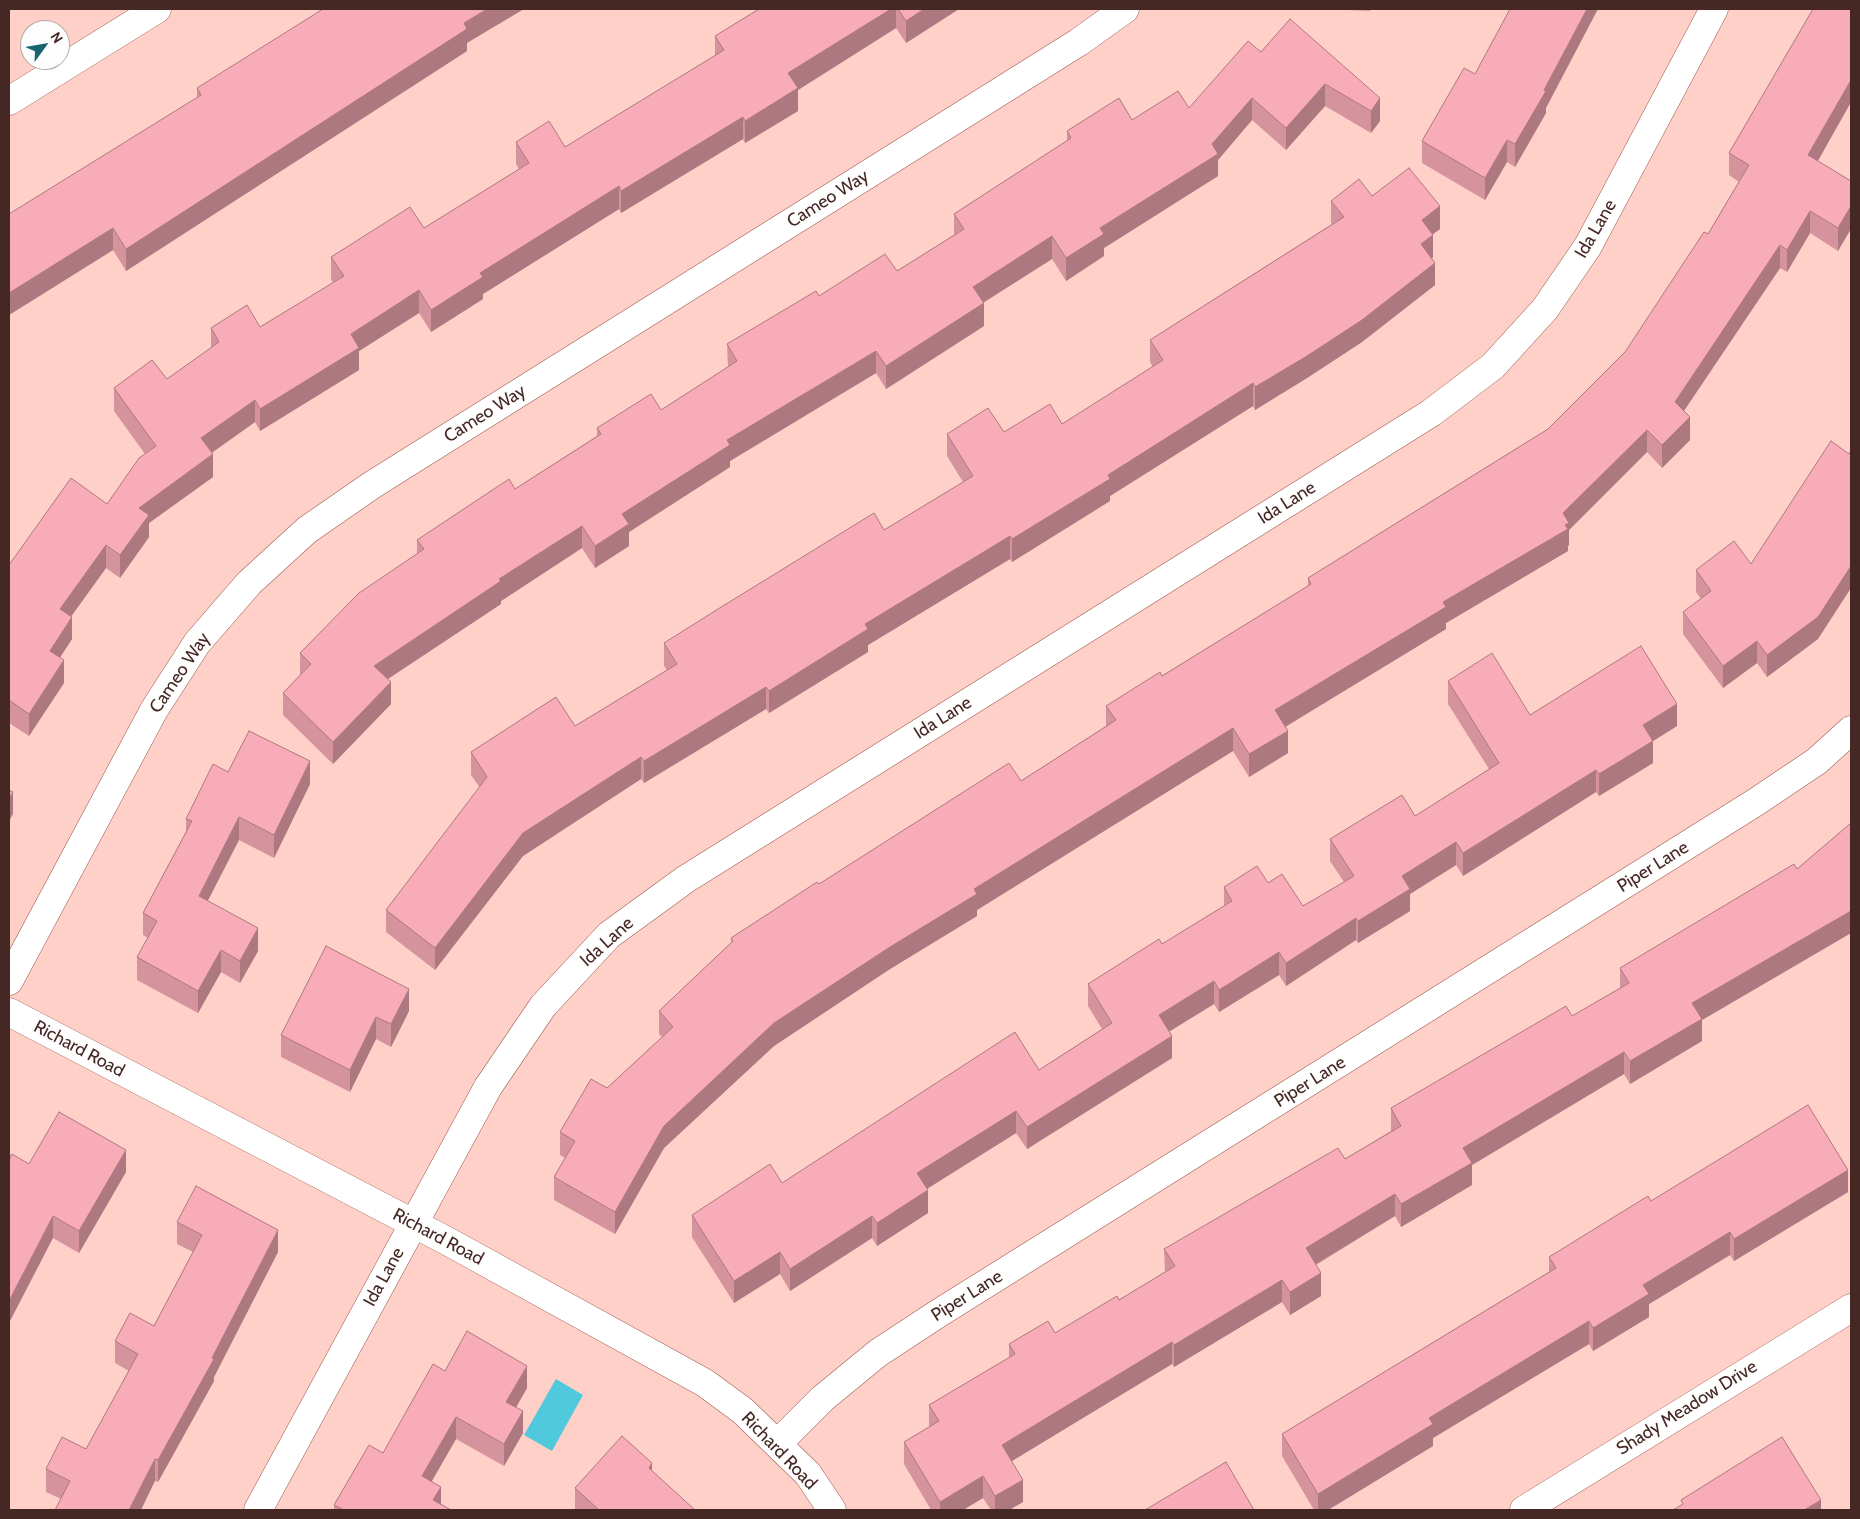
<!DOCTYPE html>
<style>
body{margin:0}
#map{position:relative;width:1860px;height:1519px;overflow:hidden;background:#fed0c8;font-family:Cabin,sans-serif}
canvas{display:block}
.frame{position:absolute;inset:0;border:10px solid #452823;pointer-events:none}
.north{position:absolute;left:20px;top:20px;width:50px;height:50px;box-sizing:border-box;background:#fdfdfd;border:1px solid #b3a8a6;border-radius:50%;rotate:58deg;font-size:14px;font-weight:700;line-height:20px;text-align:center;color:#452823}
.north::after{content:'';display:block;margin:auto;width:18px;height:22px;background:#17636e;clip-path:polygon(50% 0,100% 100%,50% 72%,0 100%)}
</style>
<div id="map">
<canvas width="1860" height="1519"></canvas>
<div class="frame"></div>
<div class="north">N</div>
</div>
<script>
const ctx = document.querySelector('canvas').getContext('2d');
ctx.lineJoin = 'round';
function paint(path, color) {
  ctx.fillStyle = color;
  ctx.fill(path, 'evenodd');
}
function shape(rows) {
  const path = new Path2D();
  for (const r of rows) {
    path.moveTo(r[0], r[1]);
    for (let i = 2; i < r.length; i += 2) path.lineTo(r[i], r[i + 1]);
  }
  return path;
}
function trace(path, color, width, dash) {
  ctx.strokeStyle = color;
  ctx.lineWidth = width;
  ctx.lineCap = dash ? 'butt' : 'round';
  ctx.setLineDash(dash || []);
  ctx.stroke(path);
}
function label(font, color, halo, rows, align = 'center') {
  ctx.font = font + ' Cabin,sans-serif';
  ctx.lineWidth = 4;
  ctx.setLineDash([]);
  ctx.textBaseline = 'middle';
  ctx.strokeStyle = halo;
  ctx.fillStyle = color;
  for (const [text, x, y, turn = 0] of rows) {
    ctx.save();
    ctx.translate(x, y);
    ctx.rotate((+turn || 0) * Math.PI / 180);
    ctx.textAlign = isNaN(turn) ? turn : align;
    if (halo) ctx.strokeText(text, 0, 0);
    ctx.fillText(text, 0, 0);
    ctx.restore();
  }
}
paint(shape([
 [556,1379,583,1395,552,1451,524,1435]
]), '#4fc9db');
const minor = shape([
 [9,101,157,9],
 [9,981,154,710,197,643,249,583,307,530,372,485,1079,42,1125,9],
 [9,1012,449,1242,705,1383,743,1411,777,1444,808,1474,832,1510],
 [777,1444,822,1399,878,1353,939,1313,1756,802,1817,761,1851,730],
 [258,1510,488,1087,543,1006,609,935,686,879,1431,413,1493,366,1545,309,1588,246,1714,9],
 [1524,1510,1851,1308]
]);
trace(minor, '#9e5b51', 29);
trace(minor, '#fff', 28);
paint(shape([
 [759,9,959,9,906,43,896,28,798,90,798,111,745,143,743,139,621,213,619,209,483,294,483,299,431,332,419,313,359,351,359,370,260,431,255,422,212,453,213,477,149,523,149,537,120,578,106,568,71,616,72,639,60,657,64,683,29,736,9,723,9,565,107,504,145,454,114,411,114,388,167,379,211,348,211,328,260,327,333,283,331,279,331,257,424,228,519,169,516,164,516,142,565,147,715,56,715,36],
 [1323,9,1370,9,1370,11],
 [1290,19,1380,121,1371,133,1325,106,1286,150,1252,120,1218,160,1218,176,1104,248,1104,256,1066,281,1052,259,983,303,984,326,886,389,876,373,730,461,730,467,629,532,629,546,595,568,582,548,501,601,501,604,388,679,391,704,333,764,283,715,283,693,300,675,300,653,417,554,417,540,515,489,597,436,597,428,661,410,728,367,727,344,819,296,897,271,954,235,954,214,1067,141,1067,131,1132,120,1189,108,1261,52],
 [467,43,467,51,126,271,113,250,9,315,197,97,197,88],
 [1475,74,1546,108,1546,113,1515,167,1507,162,1485,200,1422,163,1422,141],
 [1851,102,1818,161,1851,181,1838,251,1810,233,1787,272,1780,268,1684,411,1690,440,1662,468,1647,452,1569,530,1569,545,1568,546,1568,551,1446,623,1446,629,1285,727,1288,753,1249,777,1233,751,977,910,977,916,890,969,774,1046,664,1148,615,1234,554,1200,554,1177,565,1158,560,1155,560,1132,662,1037,659,1034,659,1011,731,943,731,938,819,884,1021,781,1106,726,1106,706,1162,676,1308,586,1308,578,1548,429,1625,352,1708,234,1739,182,1729,175,1729,153],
 [1372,196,1440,229,1433,234,1433,257,1432,259,1435,285,1362,342,1307,378,1255,410,1253,406,1110,496,1110,501,1012,562,1010,559,868,645,868,652,769,713,766,709,644,783,641,779,523,856,435,970,386,932,386,910,480,788,471,775,471,752,575,726,667,670,664,666,664,643,884,530,963,482,947,456,947,434,1004,432,1062,424,1153,367,1150,362,1150,340,1332,224,1331,223,1331,201],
 [1751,564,1818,639,1767,677,1757,663,1723,688,1683,634,1683,612,1701,599,1696,592,1696,570],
 [1448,681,1530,715,1677,726,1653,741,1653,763,1599,796,1596,792,1463,876,1456,865,1410,894,1410,911,1358,943,1356,940,1286,986,1279,975,1219,1012,1214,1004,1169,1031,1172,1058,1027,1149,1016,1133,927,1189,928,1213,877,1246,872,1238,790,1291,780,1274,734,1303,692,1237,692,1215,782,1183,1039,1070,1102,1029,1088,1006,1088,984,1162,944,1224,906,1224,887,1268,883,1303,906,1344,882,1330,861,1330,839,1415,816,1489,769,1448,704],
 [228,772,310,784,274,858,239,840,207,901,258,951,240,983,221,972,198,1013,137,980,137,957,148,938,143,935,143,913,186,832,186,819],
 [1851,823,1851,933,1702,1020,1702,1041,1630,1084,1624,1074,1472,1165,1472,1185,1401,1227,1395,1216,1316,1265,1321,1296,1290,1315,1282,1302,1174,1367,1172,1364,1012,1461,1023,1502,1009,1510,991,1510,983,1498,963,1510,931,1510,904,1464,904,1442,929,1427,929,1405,1009,1358,1009,1344,1055,1333,1119,1300,1165,1272,1164,1249,1345,1159,1391,1131,1391,1108,1572,1016,1620,988,1620,968,1797,869],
 [409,1011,391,1047,376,1039,350,1092,281,1057,281,1035],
 [29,1164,126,1172,79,1253,53,1238],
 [1848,1192,1734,1261,1730,1255,1649,1304,1649,1317,1593,1351,1589,1344,1433,1438,1433,1446,1328,1510,1314,1510,1282,1456,1282,1434,1549,1272,1549,1257,1651,1201],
 [177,1222,278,1252,214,1377,214,1381,158,1482,155,1481,61,1499,46,1492,46,1469,86,1449,129,1371,115,1363,115,1341,154,1326,193,1252,177,1244],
 [445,1371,527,1388,516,1407,523,1433,504,1466,456,1439,432,1481,441,1504,451,1510,334,1510,334,1505,383,1453],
 [652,1471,695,1510,575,1510,575,1488]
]), '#d5949d');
paint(shape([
 [487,9,524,9,467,43,467,51,126,271,126,249,464,23],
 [891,9,896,9,896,28,798,90,798,111,745,143,745,121,788,73],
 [924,9,959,9,906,43,906,21],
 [1587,9,1598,9,1546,108,1546,113,1515,167,1515,144],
 [1851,80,1851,102,1808,178,1808,155],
 [1325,84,1325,106,1286,150,1286,128],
 [1252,98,1252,120,1218,160,1218,176,1104,248,1104,256,1066,281,1066,258,1100,228,1212,144],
 [1380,98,1380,121,1371,133,1371,111],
 [743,117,743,139,621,213,621,191],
 [1507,140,1507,162,1485,200,1485,178],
 [619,186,619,209,483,294,483,299,431,332,431,310,480,273],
 [1440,206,1440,229,1422,242,1422,220],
 [1851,206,1851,229,1838,251,1838,228],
 [1810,211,1810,233,1787,272,1787,250],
 [113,228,113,250,9,315,9,293],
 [1433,235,1433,257,1421,267,1421,244],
 [1052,236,1052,259,973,309,973,287],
 [1780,245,1780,268,1675,424,1675,402],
 [1435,263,1435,285,1362,342,1307,378,1255,410,1255,387],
 [419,290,419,313,359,351,359,370,260,431,260,409,351,334],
 [984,303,984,326,886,389,886,366],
 [876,351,876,373,730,461,730,467,629,532,629,546,595,568,595,546,622,514,727,440],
 [1253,383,1253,406,1110,496,1110,501,1012,562,1012,539,1108,475],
 [255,400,255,422,201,460,201,438],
 [1690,417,1690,440,1662,468,1662,445],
 [1647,430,1647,452,1569,530,1569,545,1568,546,1568,551,1446,623,1446,629,1275,733,1275,710,1443,602,1563,513],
 [213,454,213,477,149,523,149,537,120,578,120,555,139,508],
 [582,526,582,548,501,601,501,604,374,688,374,666,499,579],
 [1010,536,1010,559,868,645,868,652,769,713,769,691,865,624],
 [106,545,106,568,60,632,60,609],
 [1851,566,1851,588,1818,639,1767,677,1767,655],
 [72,617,72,639,50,673,50,651],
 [1757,641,1757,663,1723,688,1723,666],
 [64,660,64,683,29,736,29,714],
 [391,682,391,704,333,764,333,742],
 [766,687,766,709,644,783,644,761],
 [1677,704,1677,726,1653,741,1653,763,1599,796,1599,774,1643,725],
 [1233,728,1233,751,977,910,977,916,890,969,774,1046,664,1148,615,1234,615,1212,664,1126,774,1023,974,889],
 [1288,731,1288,753,1249,777,1249,754],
 [641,757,641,779,523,856,435,970,435,948,523,833],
 [310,761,310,784,274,858,274,835],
 [1596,770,1596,792,1463,876,1463,853],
 [13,792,13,814,9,821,9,798],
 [239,817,239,840,199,918,199,896],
 [1456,842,1456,865,1410,894,1410,911,1358,943,1358,921,1402,876],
 [1851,911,1851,933,1702,1020,1702,1041,1630,1084,1630,1061,1692,1003],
 [1356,918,1356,940,1286,986,1286,963],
 [258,928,258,951,240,983,240,961],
 [221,950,221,972,198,1013,198,991],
 [1279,952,1279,975,1219,1012,1219,990],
 [1214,981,1214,1004,1159,1038,1159,1015],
 [409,989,409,1011,391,1047,391,1024],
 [376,1017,376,1039,350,1092,350,1070],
 [1172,1036,1172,1058,1027,1149,1027,1127],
 [1624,1052,1624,1074,1472,1165,1472,1185,1401,1227,1401,1204,1463,1148],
 [1016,1111,1016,1133,917,1195,917,1173],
 [126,1150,126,1172,79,1253,79,1231],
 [1848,1170,1848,1192,1734,1261,1734,1239],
 [928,1190,928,1213,877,1246,877,1223],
 [1395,1194,1395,1216,1306,1270,1306,1248],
 [53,1216,53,1238,9,1323,9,1301],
 [872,1216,872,1238,790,1291,790,1269],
 [278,1230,278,1252,214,1377,214,1381,158,1482,158,1460,212,1358],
 [1730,1232,1730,1255,1649,1304,1649,1317,1593,1351,1593,1328,1643,1285],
 [780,1252,780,1274,734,1303,734,1281],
 [1321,1273,1321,1296,1290,1315,1290,1292],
 [1282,1280,1282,1302,1174,1367,1174,1345],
 [1589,1321,1589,1344,1433,1438,1433,1446,1328,1510,1318,1510,1318,1494,1429,1418],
 [1172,1342,1172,1364,1002,1467,1002,1445],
 [527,1366,527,1388,506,1425,506,1402],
 [523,1411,523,1433,504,1466,504,1444],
 [456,1417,456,1439,422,1498,422,1476],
 [155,1459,155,1481,141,1510,129,1510],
 [652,1463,652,1486,649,1468],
 [983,1476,983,1498,963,1510,940,1510,940,1502],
 [1023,1480,1023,1502,1009,1510,995,1510,995,1496],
 [441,1487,441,1509,433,1500],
 [1821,1500,1821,1510,1804,1510]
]), '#ae7880');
const building = shape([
 [323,9,487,9,464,23,467,29,126,249,113,228,9,293,9,214,201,95,197,88,323,9],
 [759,9,891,9,788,73,798,88,745,121,743,117,621,191,619,186,480,273,483,277,431,310,419,290,351,334,359,348,260,409,255,400,201,438,213,454,139,508,149,515,120,555,106,545,60,609,72,617,50,651,64,660,29,714,9,700,9,565,71,478,107,504,139,458,156,446,114,388,152,360,167,379,219,342,211,328,247,305,260,327,344,276,331,257,410,207,424,228,529,163,516,142,549,121,565,147,724,50,715,36,759,9],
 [898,9,924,9,906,21,898,9],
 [1510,9,1587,9,1544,90,1546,91,1515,144,1507,140,1485,178,1422,141,1464,68,1475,74,1510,9],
 [1813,9,1851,9,1851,80,1808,155,1851,181,1851,206,1838,228,1810,211,1787,250,1780,245,1675,402,1690,417,1662,445,1647,430,1563,513,1569,523,1565,525,1568,529,1443,602,1446,607,1275,710,1288,731,1249,754,1233,728,974,889,977,894,890,947,774,1023,664,1126,615,1212,554,1177,575,1141,560,1132,591,1079,607,1088,673,1027,659,1011,733,941,731,938,817,882,819,884,1009,763,1021,781,1116,720,1106,706,1160,672,1162,676,1311,584,1308,578,1548,429,1625,352,1704,232,1708,234,1749,165,1729,153,1813,9],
 [1290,19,1380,98,1371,111,1325,84,1286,128,1252,98,1212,144,1218,154,1100,228,1104,234,1066,258,1052,236,973,287,984,303,886,366,876,351,727,440,730,445,622,514,629,524,595,546,582,526,499,579,501,581,374,666,391,682,333,742,283,693,311,664,300,653,359,593,424,549,417,540,509,479,515,489,601,434,597,428,651,394,661,410,737,361,727,344,816,291,819,296,885,254,897,271,964,229,954,214,1071,138,1067,131,1119,98,1132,120,1178,91,1189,108,1248,41,1261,52,1290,19],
 [1409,168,1440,206,1422,220,1433,235,1421,244,1435,263,1362,320,1307,356,1255,387,1253,383,1108,475,1110,479,1012,539,1010,536,865,624,868,629,769,691,766,687,644,761,641,757,523,833,435,948,386,910,487,777,471,752,556,697,575,726,677,664,664,643,718,609,874,513,884,530,973,476,947,434,988,408,1004,432,1050,404,1062,424,1163,360,1150,340,1344,217,1331,201,1359,179,1372,196,1409,168],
 [1831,441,1849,454,1851,450,1851,566,1818,617,1767,655,1757,641,1723,666,1683,612,1711,591,1696,570,1734,541,1751,564,1831,441],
 [1641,646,1677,704,1643,725,1653,741,1599,774,1596,770,1463,853,1456,842,1402,876,1410,889,1358,921,1356,918,1286,963,1279,952,1219,990,1214,981,1159,1015,1172,1036,1027,1127,1016,1111,917,1173,928,1190,877,1223,872,1216,790,1269,780,1252,734,1281,692,1215,770,1164,782,1183,1015,1032,1039,1070,1112,1023,1088,984,1159,939,1162,944,1232,901,1224,887,1257,866,1268,883,1282,874,1303,906,1354,876,1330,839,1402,795,1415,816,1499,763,1448,681,1492,653,1530,715,1641,646],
 [249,731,310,761,274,835,239,817,199,896,258,928,240,961,221,950,198,991,137,957,157,921,143,913,192,821,186,819,213,764,228,772,249,731],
 [9,790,13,792,9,798,9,790],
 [1851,823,1851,911,1692,1003,1702,1019,1630,1061,1624,1052,1463,1148,1472,1163,1401,1204,1395,1194,1306,1248,1321,1273,1290,1292,1282,1280,1174,1345,1172,1342,1002,1445,1023,1480,995,1496,983,1476,940,1502,904,1442,939,1421,929,1405,1015,1354,1009,1344,1048,1321,1055,1333,1117,1296,1119,1300,1175,1266,1164,1249,1338,1148,1345,1159,1401,1126,1391,1108,1566,1006,1572,1016,1629,983,1620,968,1794,864,1797,869,1851,823],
 [326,946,409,989,391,1024,376,1017,350,1070,281,1035,326,946],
 [1808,1105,1848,1170,1734,1239,1730,1232,1643,1285,1649,1294,1593,1328,1589,1321,1429,1418,1433,1424,1318,1494,1282,1434,1556,1268,1549,1257,1648,1196,1651,1201,1808,1105],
 [59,1112,126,1150,79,1231,53,1216,9,1301,9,1160,12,1154,29,1164,59,1112],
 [196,1186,278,1230,212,1358,214,1359,158,1460,155,1459,129,1510,55,1510,70,1481,46,1469,62,1437,86,1449,138,1354,115,1341,130,1313,154,1326,202,1235,177,1222,196,1186],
 [467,1331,527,1366,506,1402,523,1411,504,1444,456,1417,422,1476,441,1487,433,1500,451,1510,344,1510,334,1505,369,1445,383,1453,433,1364,445,1371,467,1331],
 [622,1436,652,1463,649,1468,695,1510,599,1510,575,1488,622,1436],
 [1782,1437,1821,1500,1804,1510,1673,1510,1683,1504,1681,1500,1782,1437],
 [1226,1462,1254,1510,1145,1510,1226,1462]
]);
paint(building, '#f8acb7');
trace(building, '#ae7880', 1);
label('18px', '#452823', '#fdfdfd', [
 ["Cameo Way",828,199,-32],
 ["Ida Lane",1596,229,-60],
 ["Cameo Way",485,414,-32],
 ["Ida Lane",1287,503,-32],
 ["Cameo Way",180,673,-56],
 ["Ida Lane",943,718,-32],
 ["Piper Lane",1653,867,-32],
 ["Ida Lane",607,942,-42],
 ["Richard Road",79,1049,28],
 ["Piper Lane",1310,1082,-32],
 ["Richard Road",438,1237,28],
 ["Ida Lane",384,1277,-61],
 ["Piper Lane",967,1296,-32],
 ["Shady Meadow Drive",1687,1408,-32],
 ["Richard Road",779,1451,46]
]);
</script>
